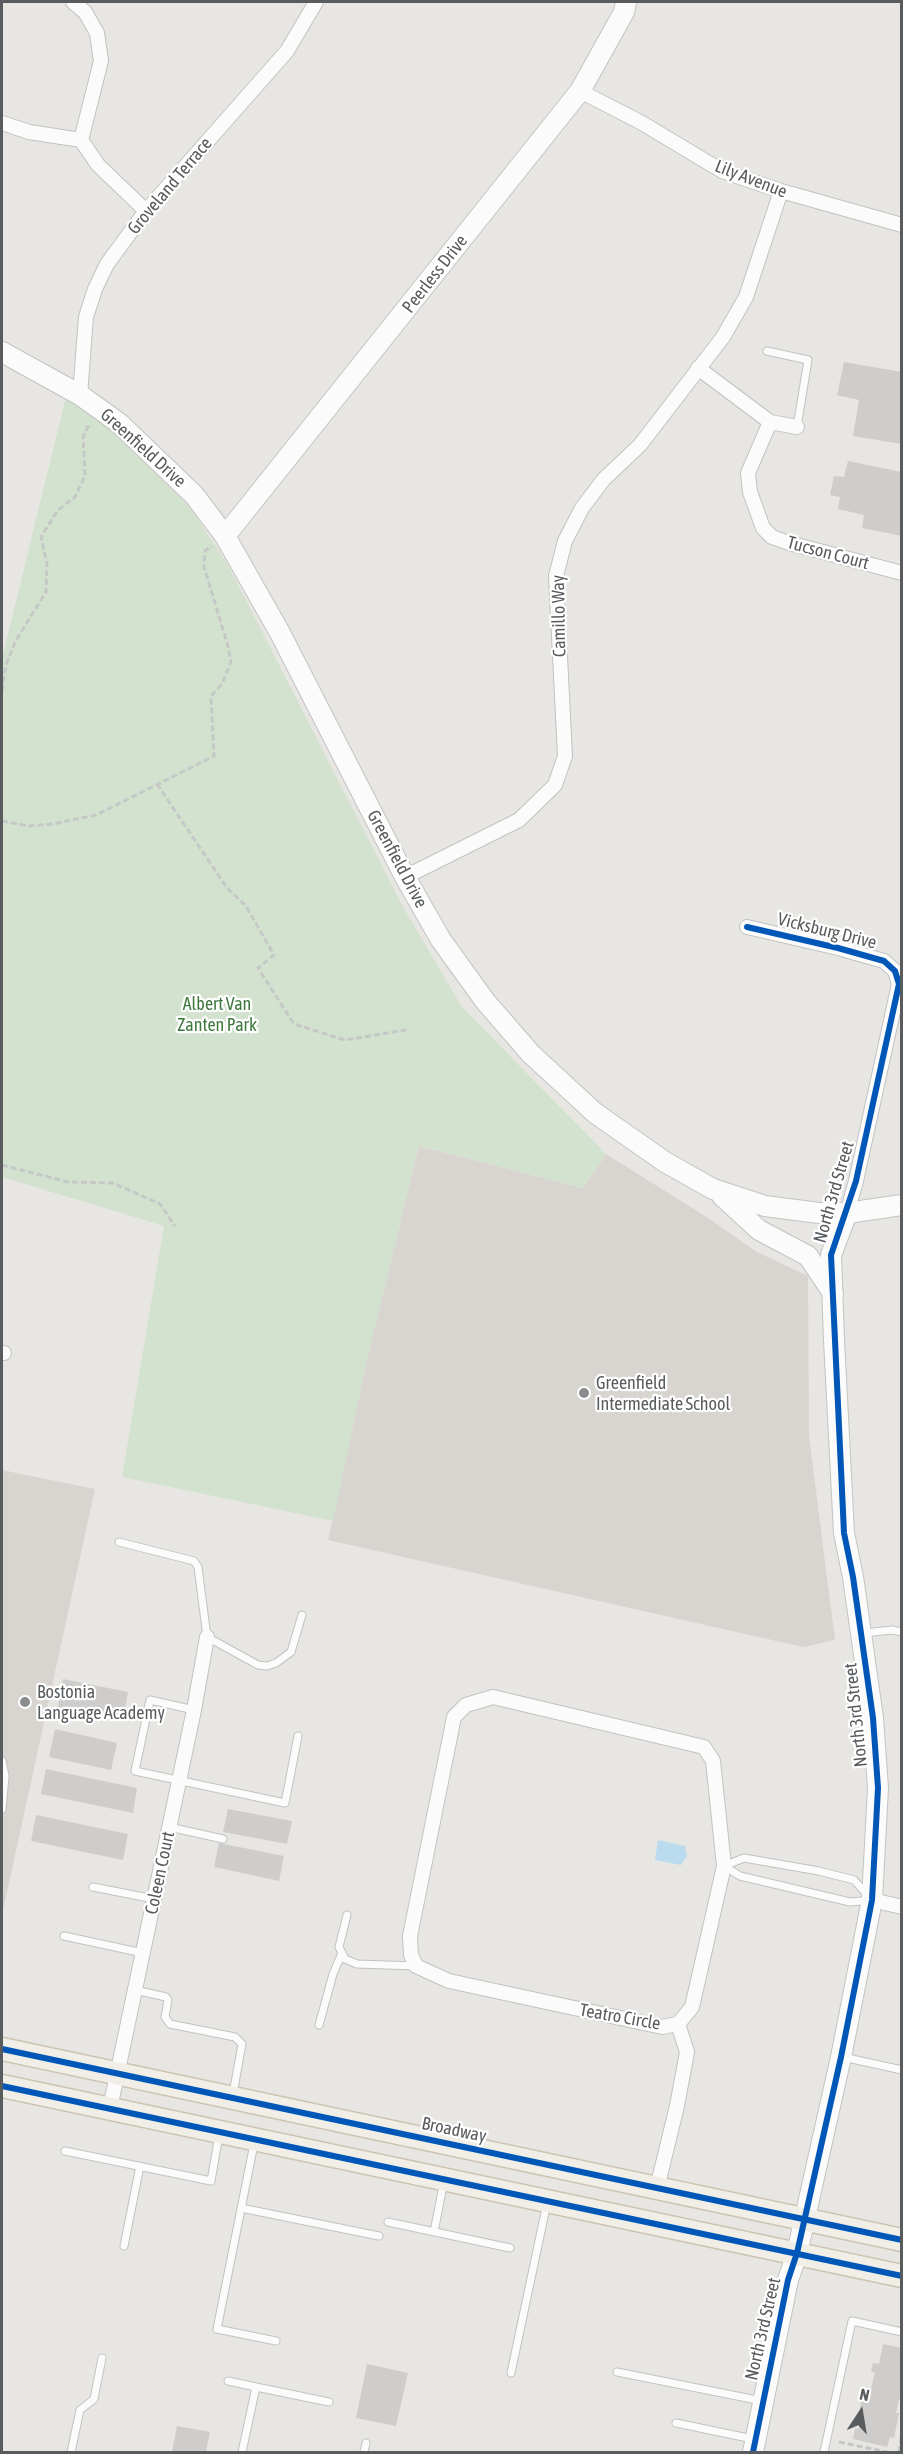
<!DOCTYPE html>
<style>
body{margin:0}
#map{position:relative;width:903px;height:2454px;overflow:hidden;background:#e8e6e2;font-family:"Asap Condensed",sans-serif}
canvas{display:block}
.frame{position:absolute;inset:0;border:3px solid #595c5f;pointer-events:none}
.north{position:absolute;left:831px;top:2382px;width:60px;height:60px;-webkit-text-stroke:4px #fff;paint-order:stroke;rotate:12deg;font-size:16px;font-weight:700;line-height:24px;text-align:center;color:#595c5f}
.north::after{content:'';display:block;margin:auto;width:21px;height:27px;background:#595c5f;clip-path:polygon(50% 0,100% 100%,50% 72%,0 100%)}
</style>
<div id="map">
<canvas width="903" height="2454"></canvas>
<div class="frame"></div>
<div class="north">N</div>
</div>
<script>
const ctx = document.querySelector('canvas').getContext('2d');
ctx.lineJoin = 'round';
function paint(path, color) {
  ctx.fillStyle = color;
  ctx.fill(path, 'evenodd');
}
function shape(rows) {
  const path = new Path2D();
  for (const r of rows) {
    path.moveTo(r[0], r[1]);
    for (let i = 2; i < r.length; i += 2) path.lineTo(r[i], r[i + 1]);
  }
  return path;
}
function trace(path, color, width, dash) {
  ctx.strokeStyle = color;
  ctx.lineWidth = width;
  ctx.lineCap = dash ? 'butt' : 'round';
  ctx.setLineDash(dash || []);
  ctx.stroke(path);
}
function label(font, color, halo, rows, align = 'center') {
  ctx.font = font + ' "Asap Condensed",sans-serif';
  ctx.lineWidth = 4.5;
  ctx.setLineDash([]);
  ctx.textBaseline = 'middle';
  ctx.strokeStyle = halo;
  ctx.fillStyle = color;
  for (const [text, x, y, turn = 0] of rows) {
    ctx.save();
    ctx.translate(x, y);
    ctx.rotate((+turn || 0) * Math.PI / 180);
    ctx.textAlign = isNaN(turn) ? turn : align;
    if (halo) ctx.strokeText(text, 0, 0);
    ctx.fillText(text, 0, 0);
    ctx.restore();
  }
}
paint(shape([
 [419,1146,583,1188,606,1154,705,1216,757,1252,808,1276,809,1436,835,1640,803,1647,328,1540,369,1350],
 [2,1470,95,1489,2,1915]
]), '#d8d5d1');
paint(shape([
 [66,397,107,425,184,501,197,518,227,563,402,905,462,1007,606,1154,583,1188,419,1146,369,1350,333,1521,122,1477,164,1226,2,1177,2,658]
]), '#d3e2cf');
paint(shape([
 [658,1840,685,1846,687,1856,681,1865,655,1860]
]), '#badcee');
paint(shape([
 [844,362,902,372,902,444,853,436,859,400,837,395],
 [848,461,902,472,902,536,862,528,864,515,838,509,840,497,830,495,834,476,844,477],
 [63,1679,128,1692,123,1719,58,1707],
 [55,1729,117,1743,111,1770,49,1757],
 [46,1769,137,1788,133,1813,41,1794],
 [228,1809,292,1821,287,1844,223,1832],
 [36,1815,128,1834,123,1860,31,1841],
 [219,1843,284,1856,279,1881,214,1867],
 [883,2344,902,2348,902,2400,899,2399,896,2413,899,2413,894,2438,890,2437,887,2447,853,2439,855,2428,859,2429,862,2416,858,2415,864,2391,870,2393,875,2372,871,2372,873,2363,879,2364],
 [367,2364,408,2373,396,2426,356,2418],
 [177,2426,210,2432,206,2452,172,2452]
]), '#cecdcb');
const lane = shape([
 [767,351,808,360,797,427],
 [119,1542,194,1561,198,1567,207,1637,258,1665,267,1666,276,1663,291,1652,302,1615],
 [864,1633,892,1630,902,1632],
 [194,1710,150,1700,135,1771,285,1803,298,1736],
 [2,1761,5,1776,2,1809],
 [169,1827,223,1839],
 [744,1858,819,1871,854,1880,872,1900,850,1902,740,1876,724,1866,744,1858],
 [93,1887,154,1899],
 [347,1915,339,1947,345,1959,357,1964,416,1966],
 [64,1936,143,1953],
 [135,1990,166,1997,168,2000,165,2017,170,2024,235,2037,242,2044,233,2094],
 [319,2025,333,1974,342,1953],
 [843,2057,902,2070],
 [254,2144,217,2329,276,2341],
 [65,2151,211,2181,219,2135],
 [241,2208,379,2236],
 [388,2222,510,2248],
 [434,2232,444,2181],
 [124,2246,140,2166],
 [617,2372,762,2401],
 [511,2373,547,2203],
 [228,2381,256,2387,242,2452],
 [256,2387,329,2402],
 [676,2423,753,2439],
 [71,2452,80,2410,94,2399,102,2358],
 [364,2452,366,2443],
 [824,2452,852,2321,902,2332]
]);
const street = shape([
 [73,2,85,12,97,33,101,61,81,140,98,165,146,211],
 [580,91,642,123,722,171,781,191,902,225],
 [2,123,29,132,81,140],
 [698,368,770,422,797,427],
 [80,395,86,317,95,289,107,264,146,211,287,51,316,2],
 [770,422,748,473,750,492,763,528,772,537,789,543,902,573],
 [405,877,519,820,555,785,565,756,556,576,565,541,582,508,604,479,640,445,723,337,746,297,781,191],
 [747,927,838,948,884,961,895,971,899,984,856,1181,847,1213],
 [2,1353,4,1353],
 [493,1697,704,1747,713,1761,724,1866,692,2007,678,2024,662,2027,449,1981,416,1966,411,1955,410,1936,454,1717,466,1705,493,1697],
 [872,1900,902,1907],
 [110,2108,194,1710,207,1637],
 [657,2188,677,2106,687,2052,678,2024]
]);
const secondary = shape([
 [2,352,80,395,119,423,194,495,225,536,280,633,405,877,441,940,485,1001,531,1054,595,1113,665,1162,713,1189,765,1206,819,1213,847,1213,902,1205],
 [225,536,580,91,624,12,626,2],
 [722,1196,759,1230,808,1256,833,1293],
 [753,2452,788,2280,797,2253,841,2057,872,1900,878,1788,873,1718,853,1577,844,1533,834,1340,831,1255,847,1213]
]);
const primary = shape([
 [2,2049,902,2240],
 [2,2086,902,2276]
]);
trace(lane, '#c2c2c2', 9);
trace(street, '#c2c2c2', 16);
trace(secondary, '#c3c3c3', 22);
trace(primary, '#ccc4b3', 25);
trace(shape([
 [2,691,6,665,15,642,46,592,47,564,41,537,58,510,75,497,85,476,83,437,89,424],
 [157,784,227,888,246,906,274,955,258,968,294,1024,345,1040,406,1030],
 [2,821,29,826,53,824,96,815,214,756,211,696,222,684,231,662,228,646,204,567,205,551,212,546],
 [2,1165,68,1182,113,1183,160,1204,175,1226],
 [839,2442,887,2452],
 [899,2452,902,2431]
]), '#c5c8c6', 3, [6, 3]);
trace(lane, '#fcfbfb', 7);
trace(street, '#fcfbfb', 14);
trace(secondary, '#fcfbfb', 20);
trace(primary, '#f0eee6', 22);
trace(shape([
 [747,927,838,948,884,961,895,971,899,984,856,1181,831,1255,844,1533,853,1577,873,1718,878,1788,872,1900,841,2057,797,2253,788,2280,753,2452],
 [2,2049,902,2240],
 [2,2086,902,2276]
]), '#0057b8', 6);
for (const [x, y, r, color] of [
 [584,1393,6,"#8b8c8d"],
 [25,1702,6,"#8b8c8d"]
]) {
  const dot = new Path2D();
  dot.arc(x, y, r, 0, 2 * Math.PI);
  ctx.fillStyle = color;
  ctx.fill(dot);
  trace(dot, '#fff', 2);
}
label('18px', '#595c5f', '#fff', [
 ["Lily Avenue",751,179,21],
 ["Groveland Terrace",170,186,-50],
 ["Peerless Drive",435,274,-52],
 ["Greenfield Drive",143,448,42],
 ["Tucson Court",828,553,15],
 ["Camillo Way",559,616,-91],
 ["Greenfield Drive",397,859,62],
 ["Vicksburg Drive",827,931,14],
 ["North 3rd Street",834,1192,-74],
 ["North 3rd Street",856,1715,-96],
 ["Coleen Court",160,1873,-78],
 ["Teatro Circle",620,2017,10],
 ["Broadway",454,2130,12],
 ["North 3rd Street",763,2329,-77]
]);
label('18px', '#3f793e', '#fff', [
 ["Albert Van",217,1004],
 ["Zanten Park",217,1025]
]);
label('18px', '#595c5f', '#fff', [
 ["Greenfield",596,1383],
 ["Intermediate School",596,1404],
 ["Bostonia",37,1692],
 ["Language Academy",37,1713]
], 'left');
</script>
